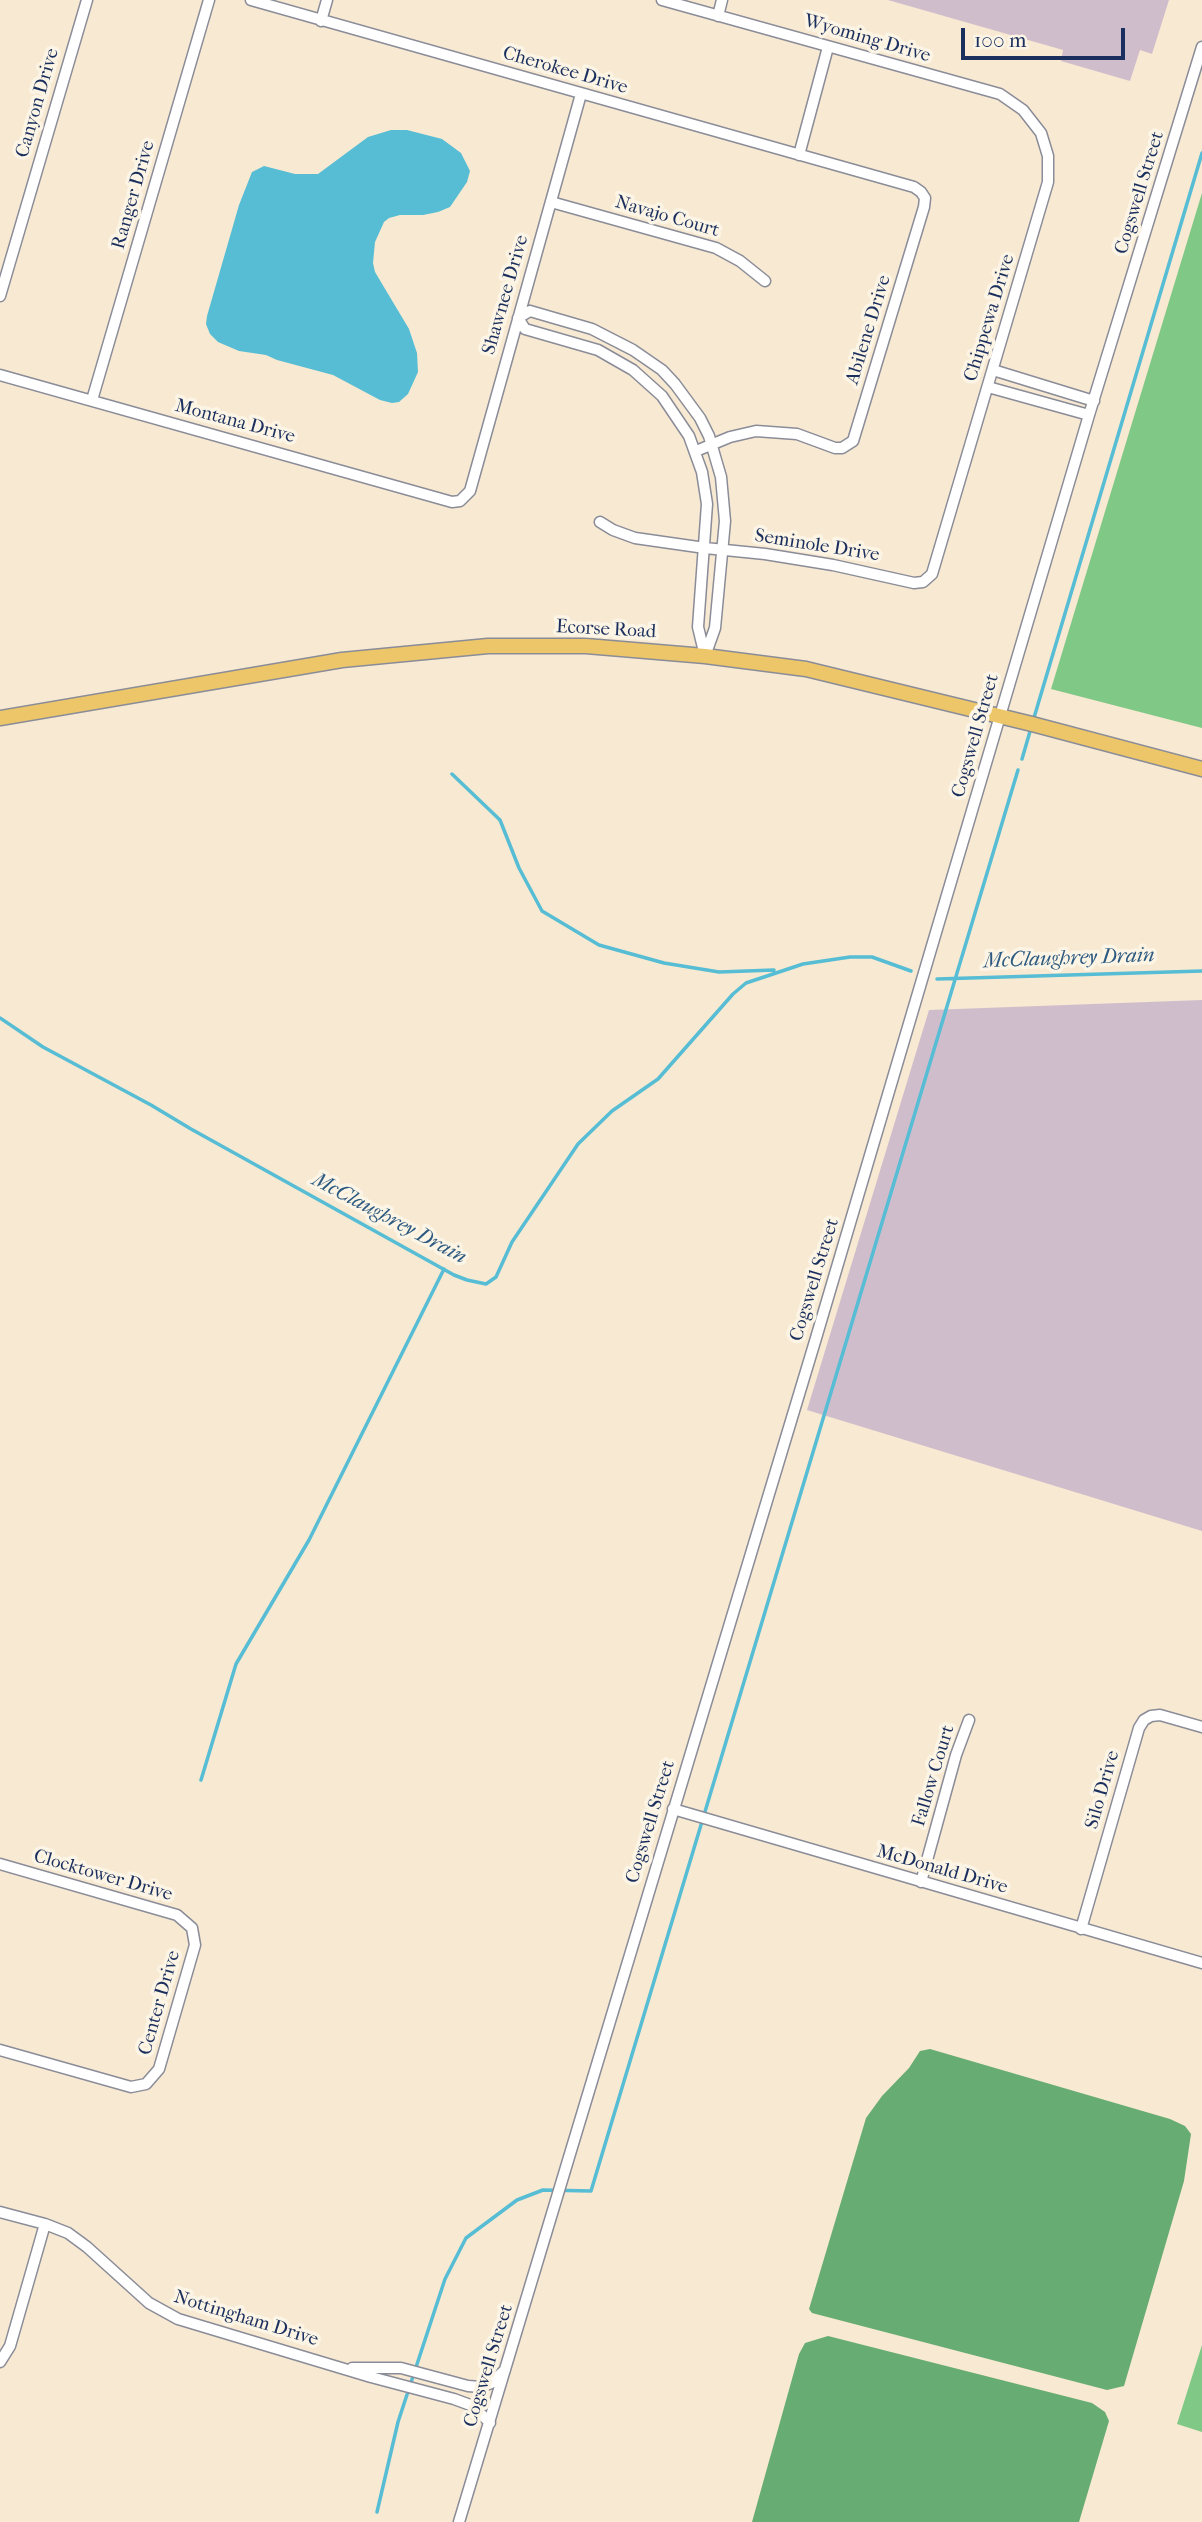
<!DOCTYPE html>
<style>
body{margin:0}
#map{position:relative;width:1202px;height:2522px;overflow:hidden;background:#f8e9d2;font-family:"IM FELL French Canon",serif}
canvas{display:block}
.scale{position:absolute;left:961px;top:28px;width:164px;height:32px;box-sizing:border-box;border:4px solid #1b2f5e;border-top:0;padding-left:9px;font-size:21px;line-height:24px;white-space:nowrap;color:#1b2f5e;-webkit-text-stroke:5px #fcf5e5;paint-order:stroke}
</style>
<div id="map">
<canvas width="1202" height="2522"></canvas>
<div class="scale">100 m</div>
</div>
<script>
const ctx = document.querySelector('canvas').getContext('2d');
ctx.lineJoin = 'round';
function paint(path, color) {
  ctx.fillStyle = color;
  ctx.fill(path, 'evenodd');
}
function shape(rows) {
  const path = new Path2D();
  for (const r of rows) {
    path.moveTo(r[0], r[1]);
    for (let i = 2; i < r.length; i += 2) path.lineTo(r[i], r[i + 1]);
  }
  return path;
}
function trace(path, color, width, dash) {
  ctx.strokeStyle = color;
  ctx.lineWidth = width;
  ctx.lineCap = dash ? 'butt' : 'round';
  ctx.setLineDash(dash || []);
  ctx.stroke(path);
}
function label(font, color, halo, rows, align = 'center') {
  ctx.font = font + ' "IM FELL French Canon",serif';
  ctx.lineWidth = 7;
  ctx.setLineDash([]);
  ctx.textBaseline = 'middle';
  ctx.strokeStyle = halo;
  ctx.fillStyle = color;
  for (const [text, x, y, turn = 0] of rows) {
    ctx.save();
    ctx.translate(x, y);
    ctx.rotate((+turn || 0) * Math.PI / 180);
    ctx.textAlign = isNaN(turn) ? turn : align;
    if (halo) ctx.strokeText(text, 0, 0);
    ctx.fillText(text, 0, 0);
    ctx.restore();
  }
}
paint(shape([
 [888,0,1169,0,1152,54,1140,50,1130,81,1061,61,1063,50],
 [1202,1000,1202,1531,807,1410,929,1010]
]), '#d0bdcc');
paint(shape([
 [1202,193,1202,728,1051,689],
 [1202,2345,1202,2432,1177,2424]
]), '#7fc885');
paint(shape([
 [930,2049,1170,2119,1185,2126,1191,2134,1184,2181,1124,2386,1107,2390,812,2313,809,2309,866,2118,882,2096,909,2068,920,2051],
 [828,2336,1092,2403,1105,2412,1109,2421,1079,2522,752,2522,799,2354,805,2343]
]), '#67ac72');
paint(shape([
 [391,130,407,130,442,139,461,153,470,171,467,182,450,207,438,212,423,215,400,215,389,218,384,222,375,242,373,263,375,272,409,329,417,353,418,372,408,394,399,402,392,403,380,400,333,375,277,360,266,355,239,351,218,342,210,334,206,324,207,316,239,205,252,172,264,166,295,174,318,174,368,137]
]), '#56bdd4');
trace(shape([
 [1033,721,1202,153],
 [1022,759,1031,728],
 [452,774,500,820,519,868,542,911,599,945,664,963,719,972,774,970],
 [937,979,1202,971],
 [0,1018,43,1047,151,1105,191,1129,454,1275,467,1280,486,1284,496,1277,512,1242,578,1144,612,1111,658,1079,733,994,746,983,803,964,850,957,872,957,911,971],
 [201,1780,236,1664,309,1540,444,1269],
 [377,2512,398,2422,445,2279,466,2238,517,2200,543,2190,591,2191,1018,770]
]), '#56bdd4', 3.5);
const minor = shape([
 [251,0,914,187,921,192,925,198,924,207,853,441,842,448,835,448,797,434,756,431,730,437,696,451],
 [718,16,722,0],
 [321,21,327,0],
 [799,155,828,47],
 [551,202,716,248,740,261,765,281],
 [0,296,87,0],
 [530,311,592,329,633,350,662,370,675,384,700,418,709,436,721,477,725,521,715,628,705,656,698,627,707,504,702,472,689,436,662,396,633,370,598,350,525,329,518,318,530,311],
 [993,370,1094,401],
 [0,375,452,502,460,501,470,491,581,94],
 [988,387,1089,415],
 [92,400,209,0],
 [600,522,613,530,635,538,705,548,765,554,833,565,914,583,923,582,932,574,1048,182,1048,156,1041,133,1023,110,1000,94,662,0],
 [673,1809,1202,1963],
 [0,1864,177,1915,192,1928,195,1945,159,2069,146,2084,131,2087,0,2050],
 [921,1882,956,1755,969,1720],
 [1081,1929,1139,1728,1144,1720,1151,1716,1160,1715,1202,1727],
 [0,2212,45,2224,68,2233,87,2247,149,2303,178,2319,371,2377,454,2399,473,2406,490,2423],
 [0,2362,10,2346,45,2224],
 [352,2368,401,2368,468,2386,481,2387,491,2383,505,2370],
 [459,2522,816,1338,1089,415,1202,47]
]);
const major = shape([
 [0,718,342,660,488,646,586,646,705,656,806,669,1032,724,1202,769]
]);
trace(minor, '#8a8c98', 13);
trace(major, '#8a8c98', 17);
trace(minor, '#fff', 10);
trace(major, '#ecc669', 14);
label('19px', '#1b2f5e', '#fcf5e5', [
 ["Wyoming Drive",867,39,16],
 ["Cherokee Drive",565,71,16],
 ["Canyon Drive",38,103,-74],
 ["Cogswell Street",1140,193,-73],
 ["Ranger Drive",134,195,-74],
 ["Navajo Court",667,217,16],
 ["Shawnee Drive",506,295,-74],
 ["Chippewa Drive",990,318,-73],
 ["Abilene Drive",869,330,-73],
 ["Montana Drive",235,422,15],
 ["Seminole Drive",817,546,9],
 ["Ecorse Road",606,630,3],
 ["Cogswell Street",976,736,-74],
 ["Cogswell Street",815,1280,-73],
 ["Fallow Court",934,1776,-73],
 ["Silo Drive",1103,1790,-74],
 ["Cogswell Street",651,1822,-73],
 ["McDonald Drive",942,1870,16],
 ["Clocktower Drive",103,1876,16],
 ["Center Drive",160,2003,-74],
 ["Nottingham Drive",246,2319,17],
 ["Cogswell Street",489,2366,-73]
]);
label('italic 21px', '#2d5a81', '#fcf5e5', [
 ["McClaughrey Drain",1069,959,-2],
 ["McClaughrey Drain",389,1219,28]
]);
</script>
